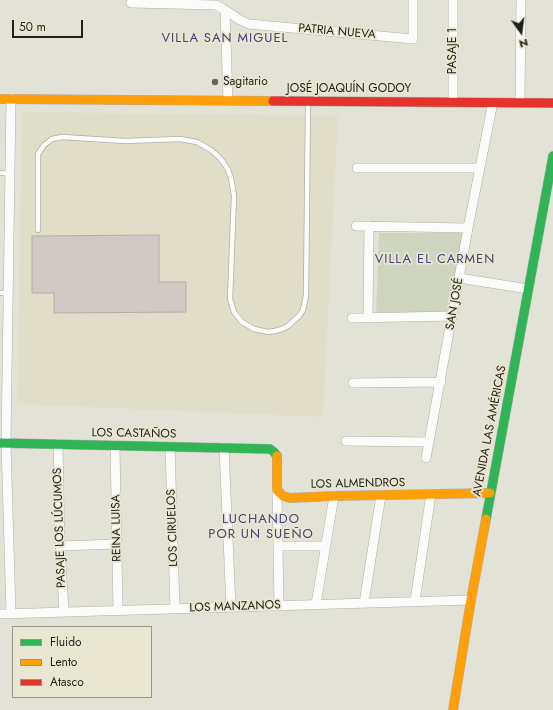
<!DOCTYPE html>
<meta charset="utf-8">
<style>
body{margin:0}
#map{position:relative;width:553px;height:710px;overflow:hidden;background:#e3e2d7;font-family:Jost,sans-serif}
canvas{display:block}
.legend{position:absolute;left:12px;top:626px;width:140px;height:72px;box-sizing:border-box;background:#e9e6d1;border:1px solid #999687;margin:0;padding:5px 7px;list-style:none;font-size:12px;color:#211f18}
.legend li{display:flex;align-items:center;gap:8px;height:20px}
.legend b{width:20px;border:1px solid #999687}
.north{position:absolute;left:501px;top:12px;width:40px;height:40px;-webkit-text-stroke:3px #e9e6d1;paint-order:stroke;rotate:166deg;font-size:11px;font-weight:700;line-height:16px;text-align:center;color:#211f18}
.north::after{content:'';display:block;margin:auto;width:14px;height:18px;background:#211f18;clip-path:polygon(50% 0,100% 100%,50% 72%,0 100%)}
.scale{position:absolute;left:12px;top:20px;width:71px;height:18px;box-sizing:border-box;border:2px solid #211f18;border-top:0;padding-left:5px;font-size:12px;line-height:14px;white-space:nowrap;color:#211f18;-webkit-text-stroke:3px #e9e6d1;paint-order:stroke}
</style>
<div id="map">
<canvas width="553" height="710"></canvas>
<ul class="legend">
<li><b style="height:5px;background:#30b455"></b>Fluido</li>
<li><b style="height:5px;background:#ff9f0a"></b>Lento</li>
<li><b style="height:5px;background:#e5322d"></b>Atasco</li>
</ul>
<div class="north">N</div>
<div class="scale">50 m</div>
</div>
<script>
const ctx = document.querySelector('canvas').getContext('2d');
ctx.lineJoin = 'round';
function paint(path, color) {
  ctx.fillStyle = color;
  ctx.fill(path, 'evenodd');
}
function shape(rows) {
  const path = new Path2D();
  for (const r of rows) {
    path.moveTo(r[0], r[1]);
    for (let i = 2; i < r.length; i += 2) path.lineTo(r[i], r[i + 1]);
  }
  return path;
}
function trace(path, color, width, dash) {
  ctx.strokeStyle = color;
  ctx.lineWidth = width;
  ctx.lineCap = dash ? 'butt' : 'round';
  ctx.setLineDash(dash || []);
  ctx.stroke(path);
}
function label(font, color, halo, rows, align = 'center') {
  ctx.font = font + ' Jost,sans-serif';
  ctx.lineWidth = 3.5;
  ctx.setLineDash([]);
  ctx.textBaseline = 'middle';
  ctx.strokeStyle = halo;
  ctx.fillStyle = color;
  for (const [text, x, y, turn = 0] of rows) {
    ctx.save();
    ctx.translate(x, y);
    ctx.rotate((+turn || 0) * Math.PI / 180);
    ctx.textAlign = isNaN(turn) ? turn : align;
    if (halo) ctx.strokeText(text, 0, 0);
    ctx.fillText(text, 0, 0);
    ctx.restore();
  }
}
paint(shape([
 [22,112,338,116,323,417,17,404]
]), '#e0dec9');
paint(shape([
 [379,233,464,233,450,315,376,315]
]), '#ced5bf');
const building = shape([
 [159,235,159,282,186,282,186,312,54,313,54,293,32,293,32,236,159,235]
]);
paint(building, '#d1c9c3');
trace(building, '#b2aea8', 1);
const lane = shape([
 [0,173,10,173],
 [38,230,38,154,44,145,52,139,62,137,125,141,180,139,197,142,211,150,218,156,223,162,228,170,231,178,234,196,230,299,234,312,242,322,254,329,268,332,275,331,282,329,288,326,299,316,303,310,306,296,308,103],
 [0,293,8,293]
]);
const street = shape([
 [131,3,216,5,225,10,240,20,249,24,413,39,413,0],
 [225,10,228,100],
 [453,102,453,0],
 [520,102,521,0],
 [357,168,479,168],
 [356,226,468,228],
 [459,278,528,289],
 [352,318,453,316],
 [368,318,369,226],
 [353,383,441,382],
 [346,441,429,442],
 [58,444,60,546,64,612],
 [115,445,118,610],
 [170,447,175,609],
 [224,448,231,607],
 [426,458,468,228,493,102],
 [277,490,279,606],
 [60,546,117,544],
 [278,546,326,546],
 [415,601,431,494],
 [364,603,381,495],
 [316,604,334,496],
 [0,614,471,600],
 [11,614,6,443,11,99]
]);
const fast = shape([
 [0,443,270,449,274,452,277,456],
 [486,519,553,156]
]);
const slow = shape([
 [0,99,273,101],
 [277,456,277,490,283,496,290,498,334,496,490,493],
 [453,710,471,600,486,519]
]);
const jam = shape([
 [273,101,553,103]
]);
trace(lane, '#afaea6', 6);
trace(street, '#afaea6', 10);
trace(fast, '#afaea6', 10);
trace(slow, '#afaea6', 10);
trace(jam, '#afaea6', 10);
trace(lane, '#fbfbf9', 4.5);
trace(street, '#fbfbf9', 9);
trace(fast, '#30b455', 9);
trace(slow, '#ff9f0a', 9);
trace(jam, '#e5322d', 9);
for (const [x, y, r, color] of [
 [215,82,4,"#65635b"]
]) {
  const dot = new Path2D();
  dot.arc(x, y, r, 0, 2 * Math.PI);
  ctx.fillStyle = color;
  ctx.fill(dot);
  trace(dot, '#e9e6d1', 1.5);
}
label('12px', '#211f18', '#e9e6d1', [
 ["PATRIA NUEVA",337,32,5],
 ["PASAJE 1",453,51,-90],
 ["JOSÉ JOAQUÍN GODOY",349,89],
 ["SAN JOSÉ",455,304,-80],
 ["AVENIDA LAS AMÉRICAS",490,431,-79],
 ["LOS CASTAÑOS",134,434,1],
 ["LOS ALMENDROS",358,484,-1],
 ["PASAJE LOS LÚCUMOS",60,528,-92],
 ["REINA LUISA",117,528,-91],
 ["LOS CIRUELOS",173,528,-92],
 ["LOS MANZANOS",235,607,-2]
]);
label('12px', '#211f18', '#e9e6d1', [
 ["Sagitario",223,82]
], 'left');
ctx.letterSpacing = '1px';
label('13px', '#44417e', '#e9e6d1', [
 ["VILLA SAN MIGUEL",225,39],
 ["VILLA EL CARMEN",435,260],
 ["LUCHANDO",261,520],
 ["POR UN SUEÑO",261,535]
]);
ctx.letterSpacing = '0px';
</script>
